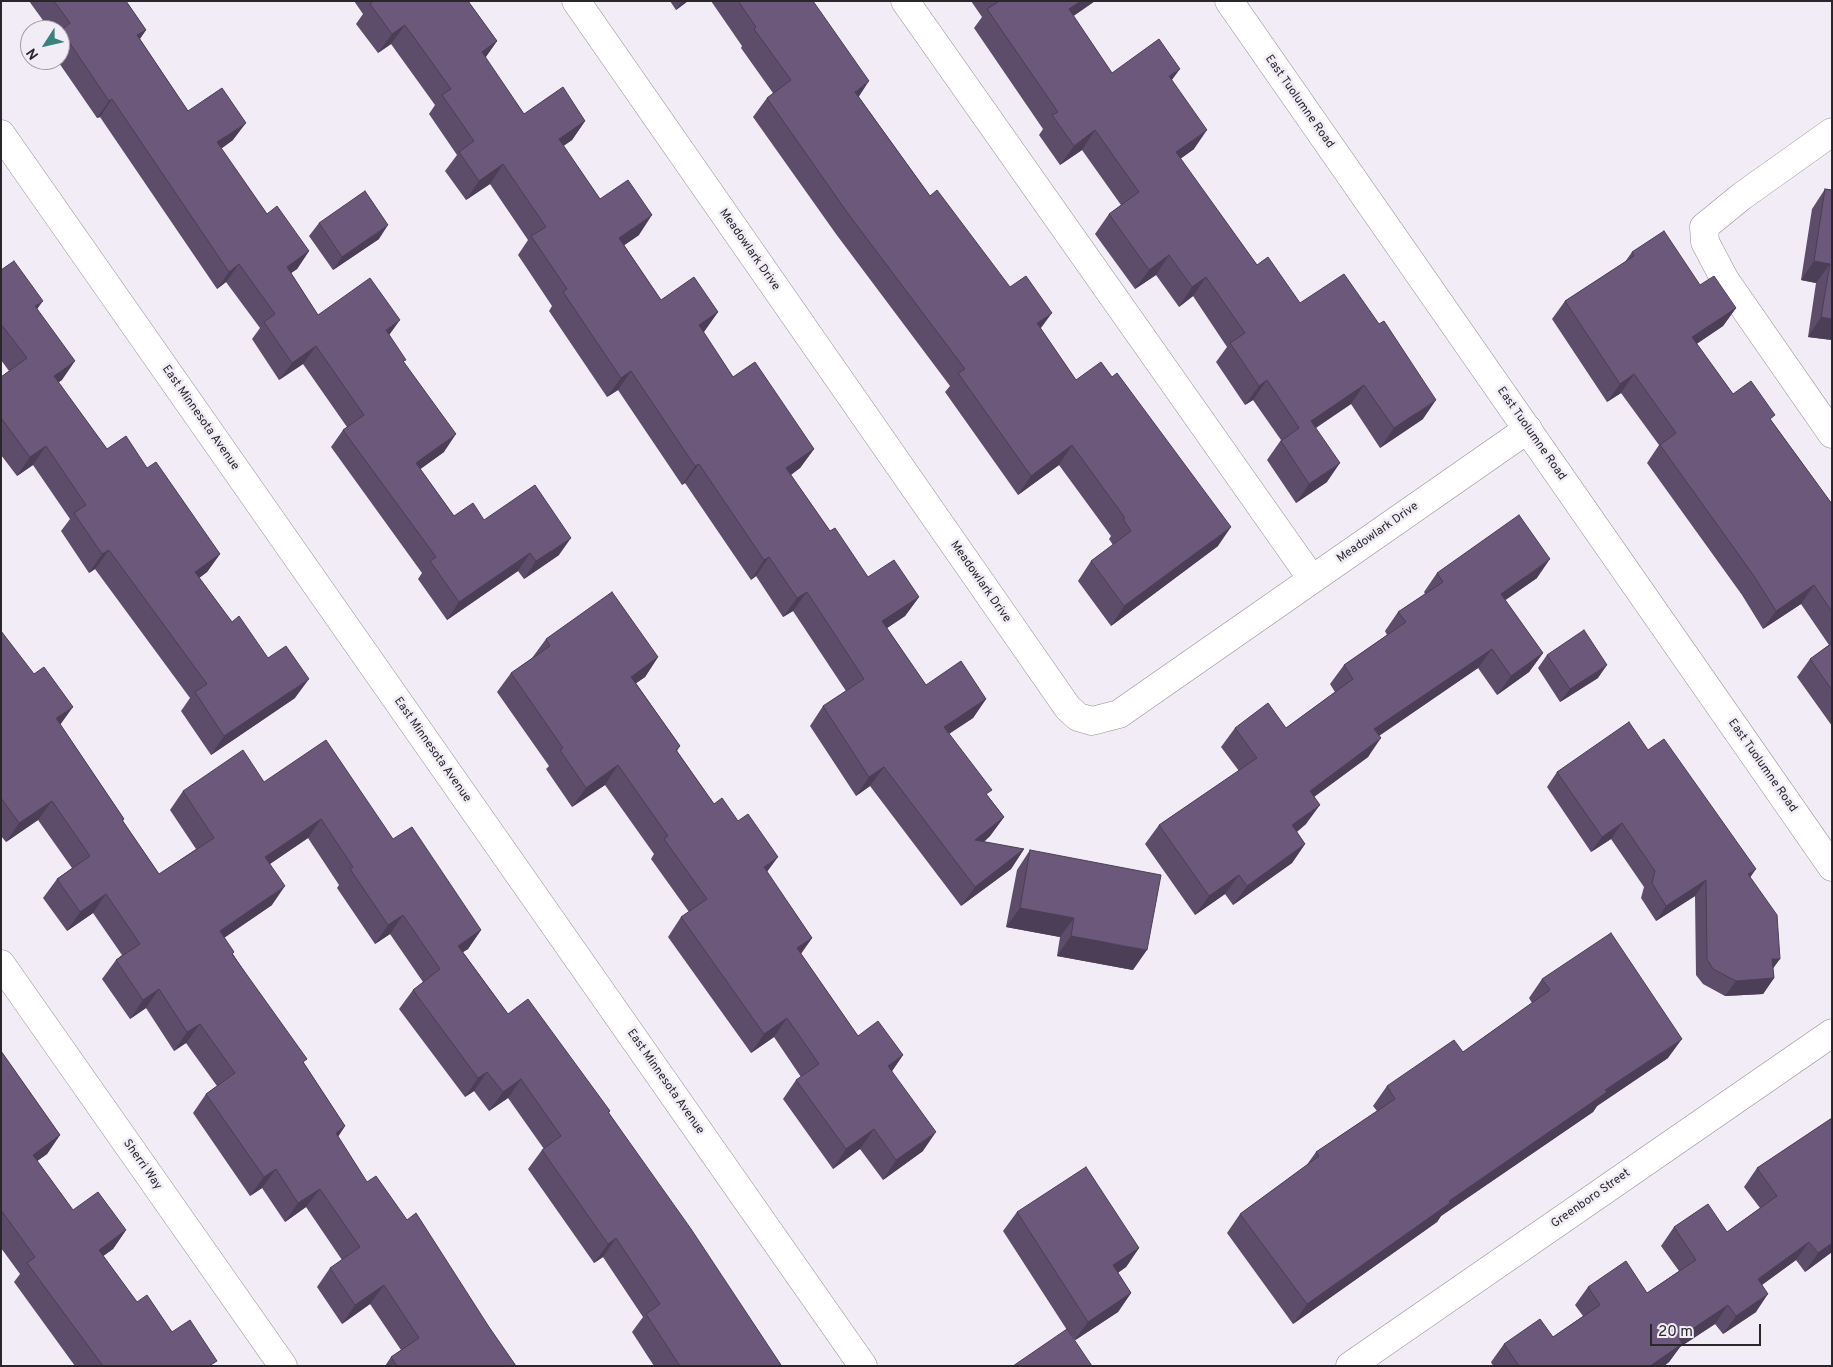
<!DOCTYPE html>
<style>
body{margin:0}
#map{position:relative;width:1833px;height:1367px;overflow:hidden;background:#f1ecf5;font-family:Overpass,sans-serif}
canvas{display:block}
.frame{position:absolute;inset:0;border:2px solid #29272a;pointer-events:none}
.north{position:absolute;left:20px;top:20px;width:50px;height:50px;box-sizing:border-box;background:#f1ecf5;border:1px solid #a19da4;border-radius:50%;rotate:235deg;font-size:14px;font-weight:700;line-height:20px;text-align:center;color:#29272a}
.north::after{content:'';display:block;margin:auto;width:18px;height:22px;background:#3b827e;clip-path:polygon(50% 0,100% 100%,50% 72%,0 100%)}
.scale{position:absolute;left:1650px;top:1324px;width:111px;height:22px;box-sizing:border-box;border:2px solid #29272a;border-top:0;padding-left:6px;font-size:15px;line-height:18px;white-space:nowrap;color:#29272a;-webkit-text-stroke:4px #f1ecf5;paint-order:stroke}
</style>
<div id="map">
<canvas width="1833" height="1367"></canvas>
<div class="frame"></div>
<div class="north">N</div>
<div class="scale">20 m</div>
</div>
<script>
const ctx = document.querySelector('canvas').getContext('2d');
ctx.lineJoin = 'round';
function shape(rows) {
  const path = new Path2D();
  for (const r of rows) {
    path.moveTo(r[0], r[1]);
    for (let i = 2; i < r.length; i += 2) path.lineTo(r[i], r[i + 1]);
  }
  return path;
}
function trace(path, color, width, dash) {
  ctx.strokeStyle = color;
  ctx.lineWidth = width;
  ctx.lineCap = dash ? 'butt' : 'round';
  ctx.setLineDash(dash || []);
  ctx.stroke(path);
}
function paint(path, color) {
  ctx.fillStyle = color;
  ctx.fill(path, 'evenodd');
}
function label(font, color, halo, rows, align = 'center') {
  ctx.font = font + ' Overpass,sans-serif';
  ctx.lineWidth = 5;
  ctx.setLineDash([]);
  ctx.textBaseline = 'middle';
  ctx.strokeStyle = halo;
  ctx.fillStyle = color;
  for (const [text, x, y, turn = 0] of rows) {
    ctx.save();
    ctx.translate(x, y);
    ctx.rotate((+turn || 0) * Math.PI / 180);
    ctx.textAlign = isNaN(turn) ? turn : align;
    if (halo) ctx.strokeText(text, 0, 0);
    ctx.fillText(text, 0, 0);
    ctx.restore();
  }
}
const minor = shape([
 [576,1,1068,708,1078,717,1092,721,1119,714,1528,429],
 [905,1,1312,579],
 [1229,1,1832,867],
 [1832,132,1742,196,1704,227,1705,242,1725,280,1832,434],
 [1,134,863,1366],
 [1,964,283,1366],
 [1350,1366,1832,1033]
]);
trace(minor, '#938e97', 29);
trace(minor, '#fff', 28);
paint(shape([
 [29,1,126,1,146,30,140,39,188,111,233,140,221,149,267,214,309,251,297,269,291,273,318,315,389,335,404,362,444,452,420,469,454,516,484,520,559,555,524,579,518,571,447,620,418,579,422,573,331,447,343,430,347,427,303,364,279,380,252,339,260,328,226,282,217,289,100,117,97,118,57,60,60,60,60,30,50,30],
 [354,1,468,1,497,41,485,58,524,114,585,121,572,140,563,146,600,199,639,235,624,245,661,300,718,312,703,332,733,377,814,449,800,468,791,475,830,531,868,577,919,597,905,616,887,628,926,685,986,699,973,718,949,734,988,796,1004,817,990,836,984,842,1024,849,1011,869,961,906,870,786,856,796,810,726,823,706,846,691,793,611,783,617,756,576,751,580,685,483,682,485,618,390,607,397,549,311,552,306,518,255,528,240,490,184,466,200,445,171,457,155,429,114,435,105,391,44,378,53,356,24,363,14],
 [670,1,688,1,676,10],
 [711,1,813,1,859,97,930,196,1041,329,1076,380,1218,546,1111,626,1078,581,1091,561,1113,545,1109,539,1111,536,1059,465,1018,495,945,392,950,386,836,234,753,117,767,98,773,93,741,48,742,46],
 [971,1,1095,1,1073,16,1112,73,1172,80,1194,149,1180,159,1257,265,1300,303,1423,419,1380,448,1351,404,1316,428,1327,482,1296,503,1267,460,1281,440,1253,400,1245,405,1216,362,1227,347,1193,296,1179,307,1156,275,1135,289,1095,234,1109,214,1121,205,1082,150,1060,165,1039,135,1043,129,974,28,982,17],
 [1825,189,1832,190,1832,340,1808,337,1816,283,1801,280,1812,209],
 [319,223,379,239,333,270,309,236],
 [1632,252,1700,285,1736,308,1723,326,1696,344,1733,394,1771,420,1832,504,1832,726,1797,677,1810,659,1829,645,1801,604,1763,629,1742,595,1647,463,1659,445,1621,393,1607,402,1552,319,1565,301,1625,262],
 [1,270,37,308,62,380,58,382,107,449,147,468,220,554,207,572,199,578,232,622,295,698,211,755,181,711,190,698,95,569,89,573,61,531,70,519,33,465,17,476,1,455,1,377,9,371,1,360],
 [1437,573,1537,578,1505,600,1543,653,1529,672,1497,695,1478,668,1379,736,1368,757,1314,797,1306,824,1297,832,1305,844,1292,863,1233,905,1225,894,1195,915,1145,844,1159,825,1239,771,1221,747,1235,728,1286,728,1335,692,1330,684,1344,665,1387,635,1385,631,1398,612,1425,594,1424,592],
 [1,631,60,724,124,819,123,821,159,874,196,849,170,810,183,791,264,782,393,839,481,930,468,949,463,952,508,1014,610,1111,609,1113,780,1366,654,1366,632,1332,643,1317,603,1257,594,1263,528,1169,542,1150,544,1149,508,1098,489,1111,474,1091,465,1097,399,1009,413,990,423,982,390,934,375,944,337,888,339,885,308,838,270,864,272,905,224,938,233,954,345,1126,338,1137,367,1182,407,1220,489,1327,516,1366,385,1366,391,1357,401,1350,370,1304,342,1324,317,1287,330,1268,342,1260,306,1207,285,1222,262,1188,250,1196,193,1113,206,1094,217,1086,186,1043,174,1051,146,1008,130,1019,102,979,116,960,122,955,93,913,67,931,43,898,57,879,72,868,38,820,6,842,1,836],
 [546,639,658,657,645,677,636,683,680,746,677,751,714,804,767,872,812,938,801,954,858,1036,903,1055,892,1071,923,1151,883,1180,860,1149,833,1169,783,1099,796,1080,801,1077,774,1037,751,1053,668,937,681,917,689,912,651,859,654,854,605,785,572,807,546,769,549,766,497,692,511,673,532,658],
 [1547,655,1598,678,1560,702,1538,668],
 [1648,750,1750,877,1773,968,1774,978,1763,994,1725,996,1703,984,1696,975,1695,896,1656,921,1641,898,1644,887,1611,839,1591,852,1547,787,1557,772],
 [1030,850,1133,970,1057,956,1060,937,1006,927,1017,870],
 [1542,979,1668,1058,1597,1106,1593,1112,1441,1216,1437,1222,1293,1324,1227,1233,1240,1214,1306,1166,1316,1152,1377,1111,1373,1106,1387,1086,1463,1052,1532,1003,1529,998],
 [1,1051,60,1135,47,1154,37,1161,73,1210,126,1230,113,1249,103,1256,137,1302,213,1366,75,1366,14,1282,20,1274,1,1248],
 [1832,1118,1832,1252,1805,1272,1796,1260,1762,1285,1756,1312,1723,1334,1715,1324,1680,1347,1669,1362,1664,1366,1493,1366,1491,1362,1504,1344,1553,1337,1583,1316,1575,1305,1588,1287,1647,1293,1679,1271,1661,1246,1674,1227,1727,1232,1760,1208,1744,1187,1757,1168],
 [1017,1212,1139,1248,1126,1267,1118,1273,1131,1293,1118,1312,1075,1340,1067,1330,1003,1231]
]), '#5d4c6a');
paint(shape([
 [682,1,688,1,676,10],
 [1081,1,1095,1,1055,29,1069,9],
 [405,25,391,44,378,53,392,34],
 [146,30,133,48,137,35],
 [497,41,483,61,482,52],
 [1180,69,1166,88,1169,76],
 [869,81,856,101,855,92],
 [112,99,100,117,97,118,109,101],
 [585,121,572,140,545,159,559,139],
 [246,123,233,140,204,160,217,142],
 [1095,130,1082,150,1060,165,1074,146],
 [1207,130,1194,149,1162,172,1176,152],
 [503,164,490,184,466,200,479,181],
 [652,215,639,235,606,258,619,238],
 [388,225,379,239,333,270,342,257],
 [309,251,297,269,274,285,287,267],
 [1169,255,1156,275,1135,289,1149,270],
 [1814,261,1830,264,1816,283,1801,280],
 [239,264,226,282,217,289,229,272],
 [1206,277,1193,296,1179,307,1192,287],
 [43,301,29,320,35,306],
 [1736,308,1723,326,1679,356,1692,337],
 [718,312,704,332,685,344,699,325],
 [1052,313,1038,332,1037,323],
 [1821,317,1832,319,1832,340,1808,337],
 [400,320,387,338,386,330],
 [316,346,303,364,279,380,292,363],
 [75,361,62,380,41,395,54,376],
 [631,371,618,390,607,397,621,378],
 [1634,374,1621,393,1607,402,1620,384],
 [1267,380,1253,400,1245,405,1259,386],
 [1364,385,1351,404,1297,440,1311,421],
 [1436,400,1423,419,1380,448,1394,428],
 [456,434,444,452,404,481,416,463],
 [1072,445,1059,465,1018,495,1031,476],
 [46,446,33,465,17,476,30,457],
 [814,449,800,468,773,487,786,468],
 [1340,463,1327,482,1296,503,1309,484],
 [699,464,685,483,682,485,695,466],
 [1231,527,1218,546,1111,626,1124,606],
 [571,538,559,555,524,579,536,561],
 [109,550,95,569,89,573,102,554],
 [530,553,518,571,447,620,459,602],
 [220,554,207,572,182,591,195,572],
 [769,557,756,576,751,580,764,560],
 [1550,559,1537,578,1487,613,1501,594],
 [1814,585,1801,604,1763,629,1776,611],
 [807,592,793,611,783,617,797,598],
 [919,597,905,616,869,640,882,621],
 [1492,649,1478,668,1361,748,1374,729],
 [1543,653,1529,672,1497,695,1511,676],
 [658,657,645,677,618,696,631,677],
 [1607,665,1598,678,1560,702,1570,689],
 [309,679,295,698,211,755,224,736],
 [986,699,973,718,930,746,944,727],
 [73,707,60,725,56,718],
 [1381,738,1368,757,1296,810,1310,791],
 [618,765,605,785,572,807,586,788],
 [884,767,870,786,856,796,869,777],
 [52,801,38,820,6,842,19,823],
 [1320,805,1306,824,1279,845,1292,825],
 [1004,817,990,836,962,859,975,840],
 [321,819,308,838,252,876,265,857],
 [1622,823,1611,839,1591,852,1602,837],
 [1305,844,1292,863,1233,905,1247,886],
 [1024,849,1011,869,961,906,975,887],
 [778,857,764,876,764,867],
 [1756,869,1745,885,1748,874],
 [1239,875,1225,894,1195,915,1209,896],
 [1706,880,1695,896,1656,921,1666,906],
 [285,886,272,905,206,950,220,931],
 [106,894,93,913,67,931,80,912],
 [1020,908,1074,918,1060,937,1006,927],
 [403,915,390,934,375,944,388,925],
 [481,930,468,949,444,964,458,946],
 [1071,936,1147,950,1133,970,1057,956],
 [812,938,798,957,797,948],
 [1772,959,1780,959,1769,974],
 [1774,978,1763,994,1725,996,1736,981],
 [159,989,146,1008,130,1019,143,1000],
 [787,1018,774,1037,751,1053,764,1034],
 [200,1024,186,1043,174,1051,187,1032],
 [1682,1039,1668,1058,1597,1106,1593,1112,1441,1216,1437,1222,1293,1324,1307,1304,1449,1201,1605,1090],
 [903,1055,890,1074,888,1066],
 [487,1072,474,1091,465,1097,478,1078],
 [521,1079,508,1098,489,1111,503,1092],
 [345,1126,332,1145,336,1133],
 [874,1129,860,1149,833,1169,846,1149],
 [936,1132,923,1151,883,1180,896,1160],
 [60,1135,47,1154,19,1174,33,1155],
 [276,1169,262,1188,250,1196,264,1177],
 [320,1189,306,1207,285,1222,298,1203],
 [126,1230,113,1249,85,1269,99,1250],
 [616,1238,603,1257,594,1263,608,1244],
 [1809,1242,1796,1260,1745,1297,1758,1279],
 [1832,1243,1832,1252,1805,1272,1818,1253],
 [1139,1248,1126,1267,1099,1285,1113,1265],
 [384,1285,370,1304,342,1324,355,1305],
 [1131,1293,1118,1312,1074,1341,1088,1322],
 [1768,1294,1756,1312,1723,1334,1736,1316],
 [1728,1305,1715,1324,1680,1347,1669,1362,1664,1366,1650,1366,1679,1338]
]), '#4c3e56');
const building = shape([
 [54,1,126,1,146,30,137,35,188,111,222,88,246,123,217,142,267,214,277,206,309,251,287,267,318,315,370,278,400,320,386,330,406,360,403,361,456,434,416,463,454,516,473,503,484,520,535,485,571,538,536,561,530,553,459,602,430,561,436,557,343,430,364,415,316,346,292,363,264,322,275,314,239,264,229,272,112,99,109,101,61,30,70,23,54,1],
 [374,1,468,1,497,41,482,52,524,114,563,87,585,121,559,139,600,199,628,180,652,215,619,238,661,300,694,277,718,312,699,325,733,377,755,362,814,449,786,468,830,531,835,528,868,577,894,560,919,597,882,621,926,685,961,661,986,699,944,727,992,790,986,794,1004,817,975,840,1024,849,975,887,884,767,869,777,823,706,864,679,807,592,797,598,769,557,764,560,699,464,695,466,631,371,621,378,563,292,567,289,531,236,546,227,503,164,479,181,459,152,474,141,442,95,451,89,405,25,392,34,370,4,374,1],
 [738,1,813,1,869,81,855,92,930,196,937,190,1010,287,1026,276,1052,313,1037,323,1076,380,1101,362,1112,377,1117,373,1231,527,1124,606,1091,561,1131,531,1123,519,1125,518,1072,445,1031,476,958,373,965,369,849,215,767,98,791,80,754,29,756,27,738,1],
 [998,1,1081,1,1069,9,1112,73,1159,39,1180,69,1169,76,1207,130,1176,152,1257,265,1268,257,1300,303,1344,274,1379,324,1384,321,1436,400,1394,428,1364,385,1311,421,1340,463,1309,484,1281,441,1299,428,1267,380,1259,386,1230,343,1245,333,1206,277,1192,287,1169,255,1149,270,1109,214,1139,192,1095,130,1074,146,1052,115,1058,112,987,9,998,2,998,1],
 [1825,189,1832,190,1832,319,1821,317,1830,264,1814,261,1825,189],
 [365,191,388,225,342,257,319,223,365,191],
 [1664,231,1700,285,1714,276,1736,308,1692,337,1733,394,1751,381,1775,415,1770,419,1832,504,1832,612,1814,585,1776,611,1754,576,1660,445,1676,433,1634,374,1620,384,1565,301,1634,256,1632,252,1664,231],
 [14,261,43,301,35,306,75,361,54,376,107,449,126,436,147,468,156,462,220,554,195,572,232,622,239,616,268,658,286,646,309,679,224,736,195,692,207,684,109,550,102,554,74,513,86,505,46,446,30,457,1,418,1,377,27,358,1,324,1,270,14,261],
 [1519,515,1550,559,1501,594,1543,653,1511,676,1492,649,1374,729,1381,738,1310,791,1320,805,1292,825,1305,844,1247,886,1239,875,1209,896,1159,825,1257,758,1235,728,1268,703,1286,728,1353,679,1344,665,1406,622,1398,612,1443,582,1437,573,1519,515],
 [612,592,658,657,631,677,680,746,676,750,714,804,722,798,738,821,748,814,778,857,764,867,812,938,797,948,858,1036,878,1021,903,1055,888,1066,936,1132,896,1160,874,1129,846,1149,796,1080,819,1064,787,1018,764,1034,681,917,707,899,664,839,668,836,618,765,586,788,560,750,563,748,511,673,550,646,546,639,612,592],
 [1584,630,1607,665,1570,689,1547,655,1584,630],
 [1,631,34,674,44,667,73,707,56,718,124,819,122,820,159,874,214,838,183,791,243,750,264,782,326,740,393,839,412,827,481,930,458,946,508,1014,528,999,610,1111,608,1112,691,1229,781,1365,780,1366,680,1366,646,1314,660,1304,616,1238,608,1244,542,1150,561,1136,521,1079,503,1092,487,1072,478,1078,413,990,440,969,403,915,388,925,350,869,353,867,321,819,265,857,285,886,220,931,234,952,232,954,307,1059,303,1062,345,1126,336,1133,367,1182,376,1176,407,1220,416,1213,489,1327,516,1366,397,1366,391,1357,419,1338,384,1285,355,1305,330,1268,360,1247,320,1189,298,1203,276,1169,264,1177,206,1094,235,1073,200,1024,187,1032,159,989,143,1000,116,960,140,944,106,894,80,912,57,879,90,856,52,801,19,823,1,798,1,631],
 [1832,643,1832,690,1810,659,1832,643],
 [1629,722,1648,750,1664,739,1756,869,1748,874,1777,915,1780,959,1772,959,1774,978,1736,981,1713,969,1707,959,1706,880,1666,906,1652,883,1655,871,1622,823,1602,837,1557,772,1629,722],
 [1030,850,1161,875,1147,950,1071,936,1074,918,1020,908,1030,850],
 [1611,933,1682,1039,1605,1090,1607,1092,1449,1201,1450,1203,1307,1304,1240,1214,1319,1156,1316,1152,1395,1099,1387,1086,1454,1040,1463,1052,1550,990,1542,979,1611,933],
 [1,1051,60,1135,33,1155,73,1210,98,1192,126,1230,99,1250,137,1302,147,1295,172,1332,190,1320,217,1361,209,1366,103,1366,27,1263,35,1257,1,1210,1,1051],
 [1832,1118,1832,1243,1818,1253,1809,1242,1758,1279,1768,1294,1736,1316,1728,1305,1679,1338,1682,1344,1650,1366,1519,1366,1504,1344,1540,1319,1553,1337,1600,1305,1588,1287,1626,1261,1647,1293,1696,1260,1674,1227,1708,1204,1727,1232,1777,1196,1757,1168,1832,1118],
 [1086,1167,1139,1248,1113,1265,1131,1293,1088,1322,1017,1212,1086,1167],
 [1067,1329,1092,1366,1013,1366,1067,1329]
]);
paint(building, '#6c587b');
trace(building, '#4c3e56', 1);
label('12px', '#29272a', '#f1ecf5', [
 ["East Tuolumne Road",1299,102,55],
 ["Meadowlark Drive",749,250,55],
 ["East Minnesota Avenue",200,418,55],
 ["East Tuolumne Road",1531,434,55],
 ["Meadowlark Drive",1378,533,-35],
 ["Meadowlark Drive",980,582,55],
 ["East Minnesota Avenue",432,750,55],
 ["East Tuolumne Road",1762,766,55],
 ["East Minnesota Avenue",665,1082,55],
 ["Sherri Way",142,1165,55],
 ["Greenboro Street",1591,1199,-35]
]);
</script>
